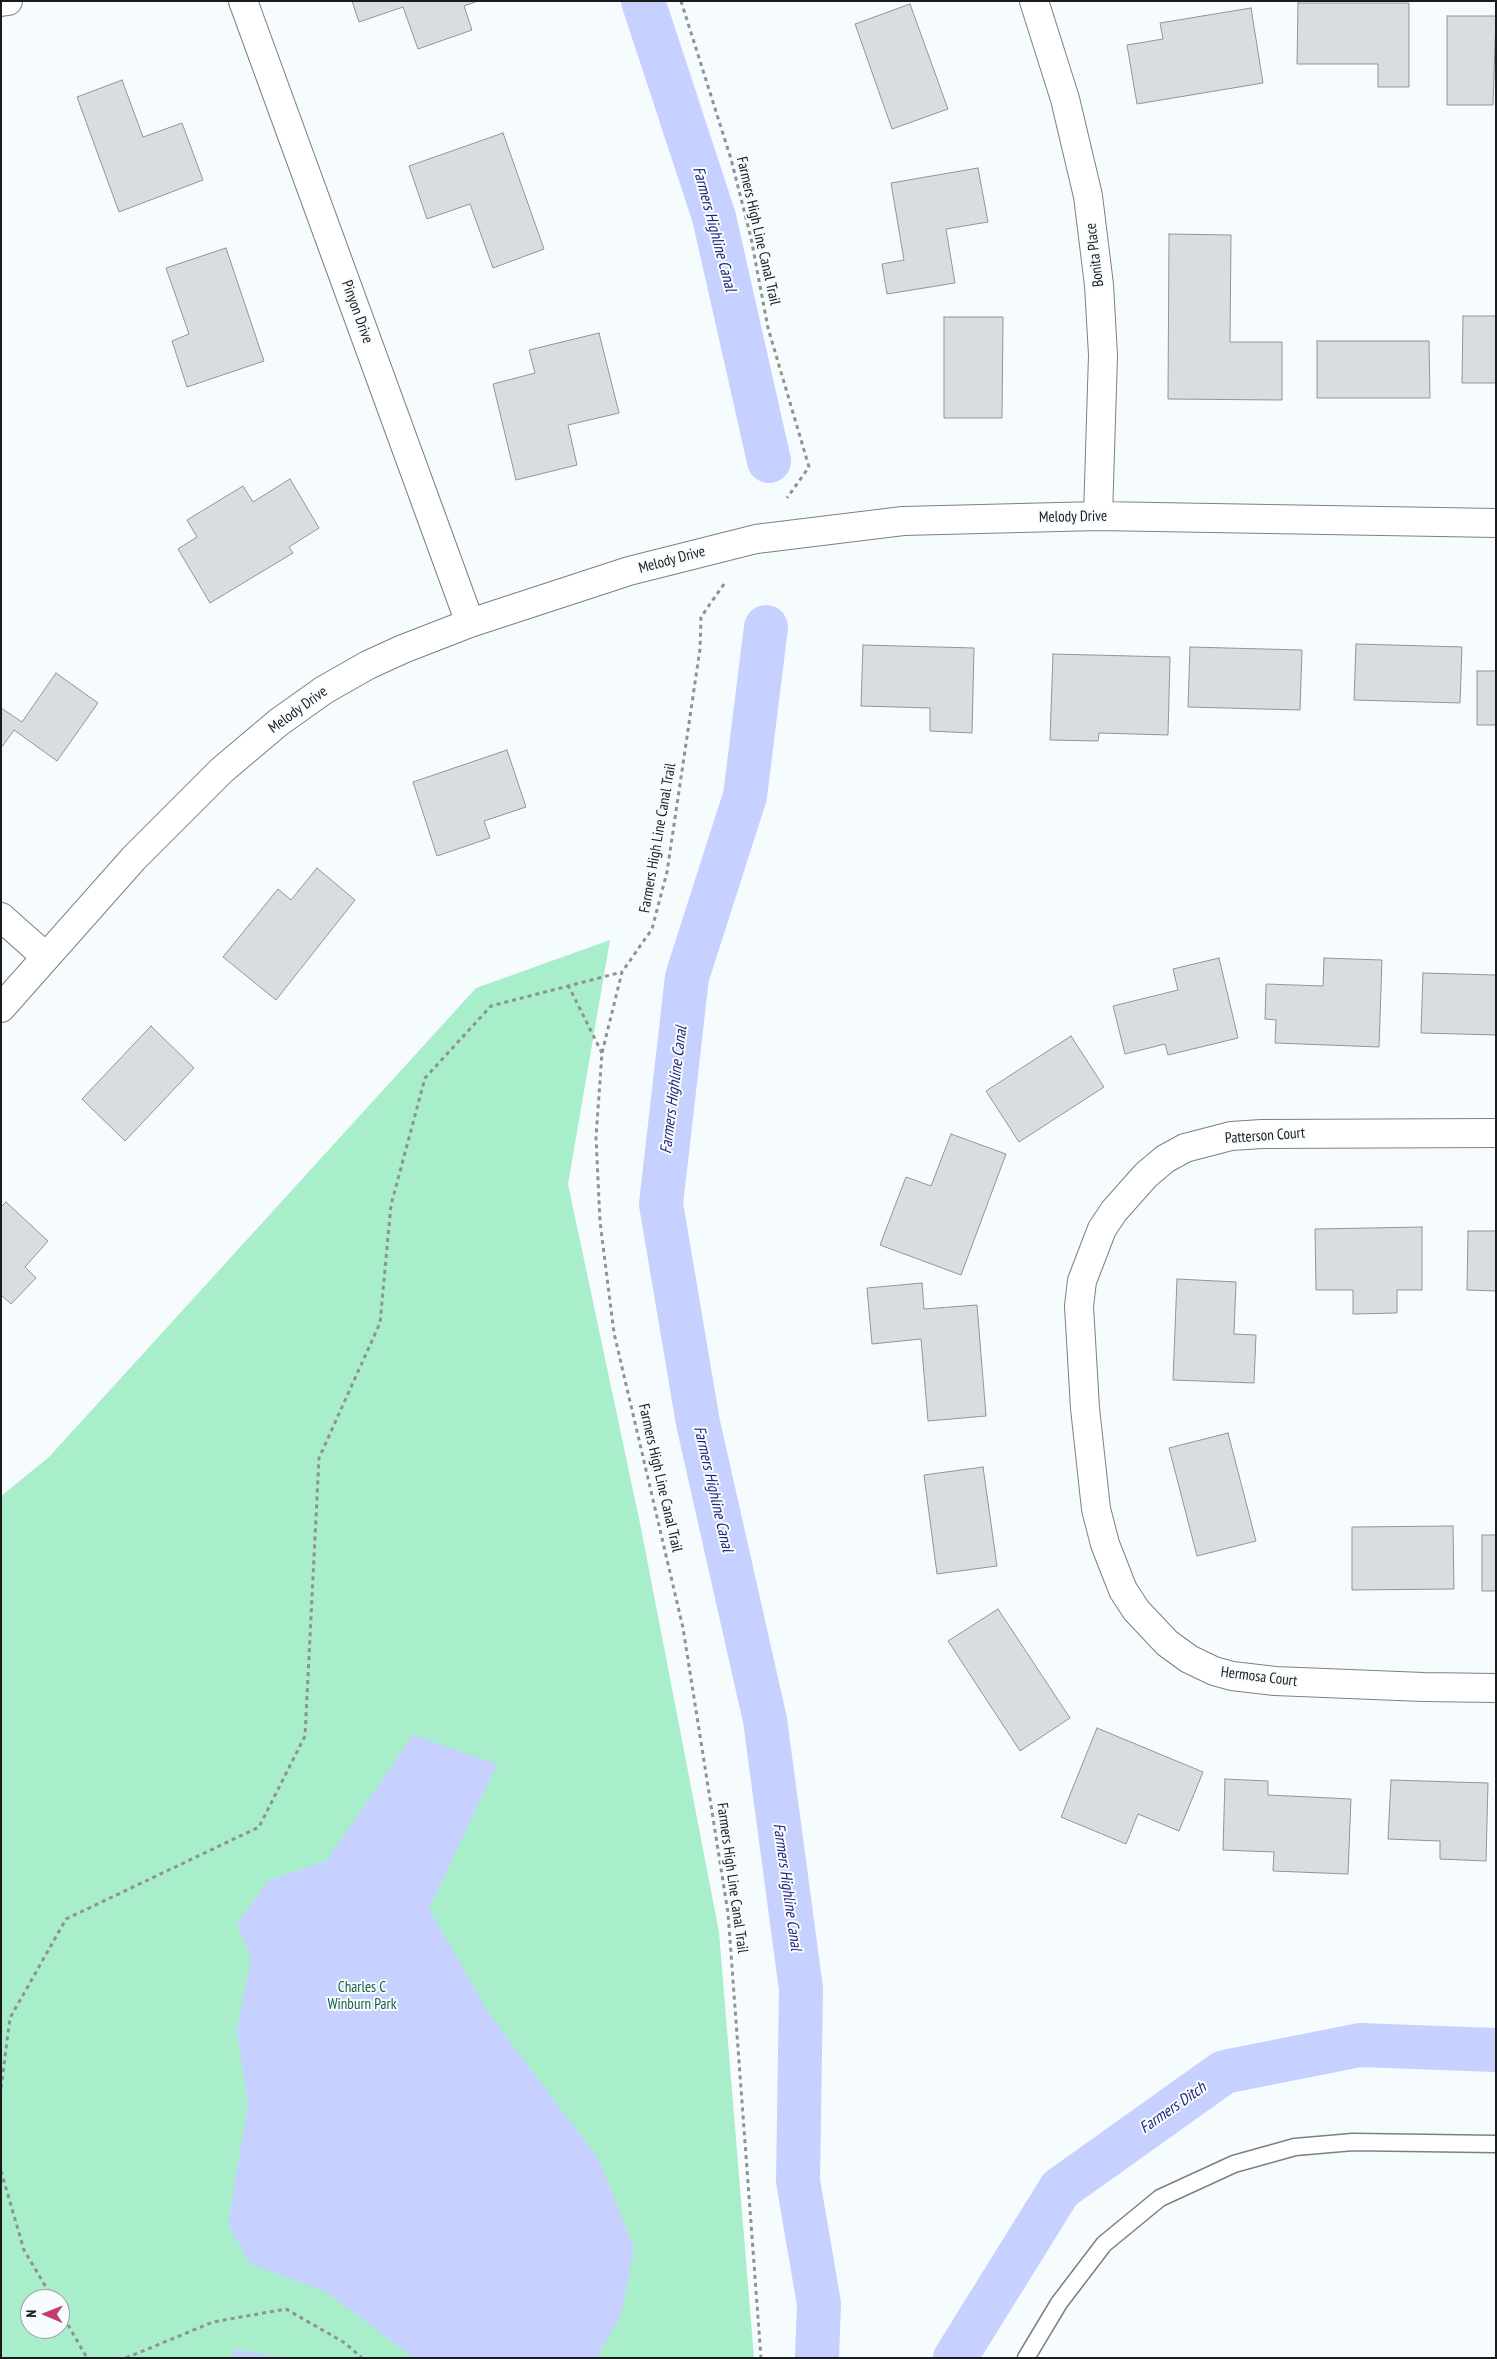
<!DOCTYPE html>
<style>
body{margin:0}
#map{position:relative;width:1497px;height:2359px;overflow:hidden;background:#f6fcfe;font-family:"PT Sans Narrow",sans-serif}
canvas{display:block}
.frame{position:absolute;inset:0;border:2px solid #191b1c;pointer-events:none}
.north{position:absolute;left:20px;top:2289px;width:50px;height:50px;box-sizing:border-box;background:#f6fcfe;border:1px solid #9ea2a4;border-radius:50%;rotate:271deg;font-size:14px;font-weight:700;line-height:20px;text-align:center;color:#191b1c}
.north::after{content:'';display:block;margin:auto;width:18px;height:22px;background:#c63b72;clip-path:polygon(50% 0,100% 100%,50% 72%,0 100%)}
</style>
<div id="map">
<canvas width="1497" height="2359"></canvas>
<div class="frame"></div>
<div class="north">N</div>
</div>
<script>
const ctx = document.querySelector('canvas').getContext('2d');
ctx.lineJoin = 'round';
function paint(path, color) {
  ctx.fillStyle = color;
  ctx.fill(path, 'evenodd');
}
function shape(rows) {
  const path = new Path2D();
  for (const r of rows) {
    path.moveTo(r[0], r[1]);
    for (let i = 2; i < r.length; i += 2) path.lineTo(r[i], r[i + 1]);
  }
  return path;
}
function trace(path, color, width, dash) {
  ctx.strokeStyle = color;
  ctx.lineWidth = width;
  ctx.lineCap = dash ? 'butt' : 'round';
  ctx.setLineDash(dash || []);
  ctx.stroke(path);
}
function label(font, color, halo, rows, align = 'center') {
  ctx.font = font + ' "PT Sans Narrow",sans-serif';
  ctx.lineWidth = 4;
  ctx.setLineDash([]);
  ctx.textBaseline = 'middle';
  ctx.strokeStyle = halo;
  ctx.fillStyle = color;
  for (const [text, x, y, turn = 0] of rows) {
    ctx.save();
    ctx.translate(x, y);
    ctx.rotate((+turn || 0) * Math.PI / 180);
    ctx.textAlign = isNaN(turn) ? turn : align;
    if (halo) ctx.strokeText(text, 0, 0);
    ctx.fillText(text, 0, 0);
    ctx.restore();
  }
}
paint(shape([
 [610,940,568,1184,641,1528,719,1932,754,2358,1,2358,1,1496,49,1457,476,988],
 [30,2299,60,2299,60,2329,30,2329]
]), '#a9eeca');
paint(shape([
 [413,1735,497,1764,429,1909,490,2015,599,2160,634,2248,621,2315,596,2358,415,2358,324,2291,250,2264,228,2224,248,2104,237,2031,251,1957,237,1924,268,1881,326,1861],
 [234,2349,286,2358,232,2358]
]), '#c6d1ff');
trace(shape([
 [643,1,714,217,769,461],
 [766,627,745,796,687,977,661,1204,698,1423,765,1720,801,1989,798,2181,819,2304,817,2358],
 [955,2358,1060,2189,1224,2072,1360,2045,1496,2050]
]), '#c6d1ff', 44);
const building = shape([
 [352,1,478,1,464,6,472,30,418,49,403,7,359,22,352,1],
 [1298,3,1409,3,1409,87,1378,87,1378,64,1297,64,1298,3],
 [910,4,948,109,892,129,855,24,910,4],
 [1251,8,1263,83,1137,104,1127,45,1163,39,1160,23,1251,8],
 [1447,16,1496,16,1493,105,1447,105,1447,16],
 [122,80,143,137,182,123,203,180,119,212,77,97,122,80],
 [503,133,544,249,493,268,470,204,427,219,409,166,503,133],
 [978,168,988,222,946,229,955,283,887,294,882,264,904,260,891,183,978,168],
 [1169,234,1231,235,1230,342,1282,342,1282,400,1168,399,1169,234],
 [226,248,264,361,187,387,172,341,189,334,166,268,226,248],
 [1463,316,1496,316,1496,383,1462,383,1463,316],
 [944,317,1003,317,1002,418,944,418,944,317],
 [599,333,619,413,568,425,577,465,516,480,493,384,535,373,529,350,599,333],
 [1317,341,1429,341,1430,398,1317,398,1317,341],
 [290,479,319,528,289,547,293,553,210,603,178,549,197,537,187,520,243,486,253,502,290,479],
 [1356,644,1462,647,1460,703,1354,700,1356,644],
 [863,645,974,648,972,733,930,731,930,708,861,706,863,645],
 [1190,647,1302,650,1300,710,1188,707,1190,647],
 [1053,654,1170,657,1168,735,1099,733,1098,741,1050,740,1053,654],
 [1477,671,1496,671,1496,725,1477,725,1477,671],
 [56,673,98,703,57,761,14,730,1,748,1,708,22,722,56,673],
 [507,750,526,807,484,821,490,838,437,856,413,782,507,750],
 [317,868,355,900,276,1000,223,957,278,889,291,900,317,868],
 [1219,958,1238,1038,1168,1055,1165,1044,1125,1054,1113,1006,1178,990,1173,969,1219,958],
 [1324,958,1382,960,1379,1047,1275,1043,1276,1020,1265,1019,1266,984,1323,986,1324,958],
 [1423,973,1496,975,1496,1035,1421,1033,1423,973],
 [151,1026,194,1068,125,1141,82,1099,151,1026],
 [1071,1036,1104,1087,1019,1142,986,1091,1071,1036],
 [951,1134,1006,1154,961,1275,880,1245,906,1177,931,1186,951,1134],
 [6,1202,48,1241,25,1267,36,1278,11,1304,1,1295,1,1207,6,1202],
 [1422,1227,1422,1290,1397,1290,1397,1313,1353,1314,1353,1290,1316,1290,1315,1229,1422,1227],
 [1468,1231,1496,1231,1496,1291,1467,1290,1468,1231],
 [1177,1279,1236,1282,1234,1334,1256,1335,1254,1383,1173,1380,1177,1279],
 [922,1283,924,1309,977,1305,986,1416,928,1421,921,1339,872,1344,867,1288,922,1283],
 [1228,1433,1256,1541,1197,1556,1169,1448,1228,1433],
 [983,1467,997,1566,937,1574,924,1475,983,1467],
 [1453,1526,1454,1589,1352,1590,1352,1527,1453,1526],
 [1482,1535,1496,1535,1496,1591,1482,1591,1482,1535],
 [998,1609,1070,1718,1020,1751,948,1641,998,1609],
 [1097,1728,1203,1772,1179,1831,1138,1814,1126,1844,1061,1817,1097,1728],
 [1225,1779,1268,1781,1268,1795,1351,1799,1348,1874,1273,1871,1274,1852,1223,1850,1225,1779],
 [1391,1780,1488,1783,1486,1861,1440,1859,1440,1841,1388,1839,1391,1780]
]);
paint(building, '#d9dde1');
trace(building, '#919598', 1);
const lane = shape([
 [1026,2358,1059,2303,1104,2244,1160,2198,1234,2164,1295,2147,1353,2142,1496,2144]
]);
const street = shape([
 [243,1,470,623],
 [1034,1,1065,99,1088,196,1099,285,1103,355,1098,516],
 [1,2,8,1],
 [1,917,46,957],
 [1,1008,134,858,222,770,279,722,324,690,368,665,403,649,470,623,629,571,756,539,903,521,1098,516,1496,523],
 [1496,1133,1262,1134,1231,1136,1185,1148,1165,1159,1146,1175,1114,1211,1102,1229,1082,1281,1079,1306,1085,1408,1096,1509,1105,1544,1123,1590,1136,1610,1167,1643,1189,1659,1214,1671,1232,1676,1275,1681,1423,1687,1496,1688]
]);
trace(lane, '#7b8082', 19);
trace(street, '#7b8082', 30);
trace(shape([
 [681,1,731,159,751,238,768,328,809,467,787,498],
 [724,584,701,617,700,649,667,872,652,929,622,972,602,1053,596,1137,600,1222,614,1333,683,1628,728,1913,761,2358],
 [568,985,602,1053],
 [1,2088,10,2018,66,1919,259,1827,305,1736,319,1458,380,1323,391,1205,425,1078,491,1006,622,972],
 [1,2171,24,2250,53,2299],
 [60,2311,87,2358],
 [126,2358,213,2322,286,2309,345,2343,362,2358]
]), '#8e9293', 3, [4, 4]);
trace(lane, '#fff', 16);
trace(street, '#fff', 28);
label('15px', '#191b1c', '#f6fcfe', [
 ["Farmers High Line Canal Trail",758,231,77],
 ["Bonita Place",1095,255,-97],
 ["Pinyon Drive",357,312,70],
 ["Melody Drive",1073,517,-1],
 ["Melody Drive",672,560,-15],
 ["Melody Drive",298,710,-36],
 ["Farmers High Line Canal Trail",658,838,-80],
 ["Patterson Court",1265,1136,-4],
 ["Farmers High Line Canal Trail",660,1478,77],
 ["Hermosa Court",1259,1677,7],
 ["Farmers High Line Canal Trail",732,1878,82]
]);
label('15px', '#175c40', '#f6fcfe', [
 ["Charles C",362,1988],
 ["Winburn Park",362,2005]
]);
label('italic 16px', '#232377', '#f6fcfe', [
 ["Farmers Highline Canal",714,229,75],
 ["Farmers Highline Canal",674,1090,-83],
 ["Farmers Highline Canal",713,1489,77],
 ["Farmers Highline Canal",787,1887,82],
 ["Farmers Ditch",1173,2108,-35]
]);
</script>
